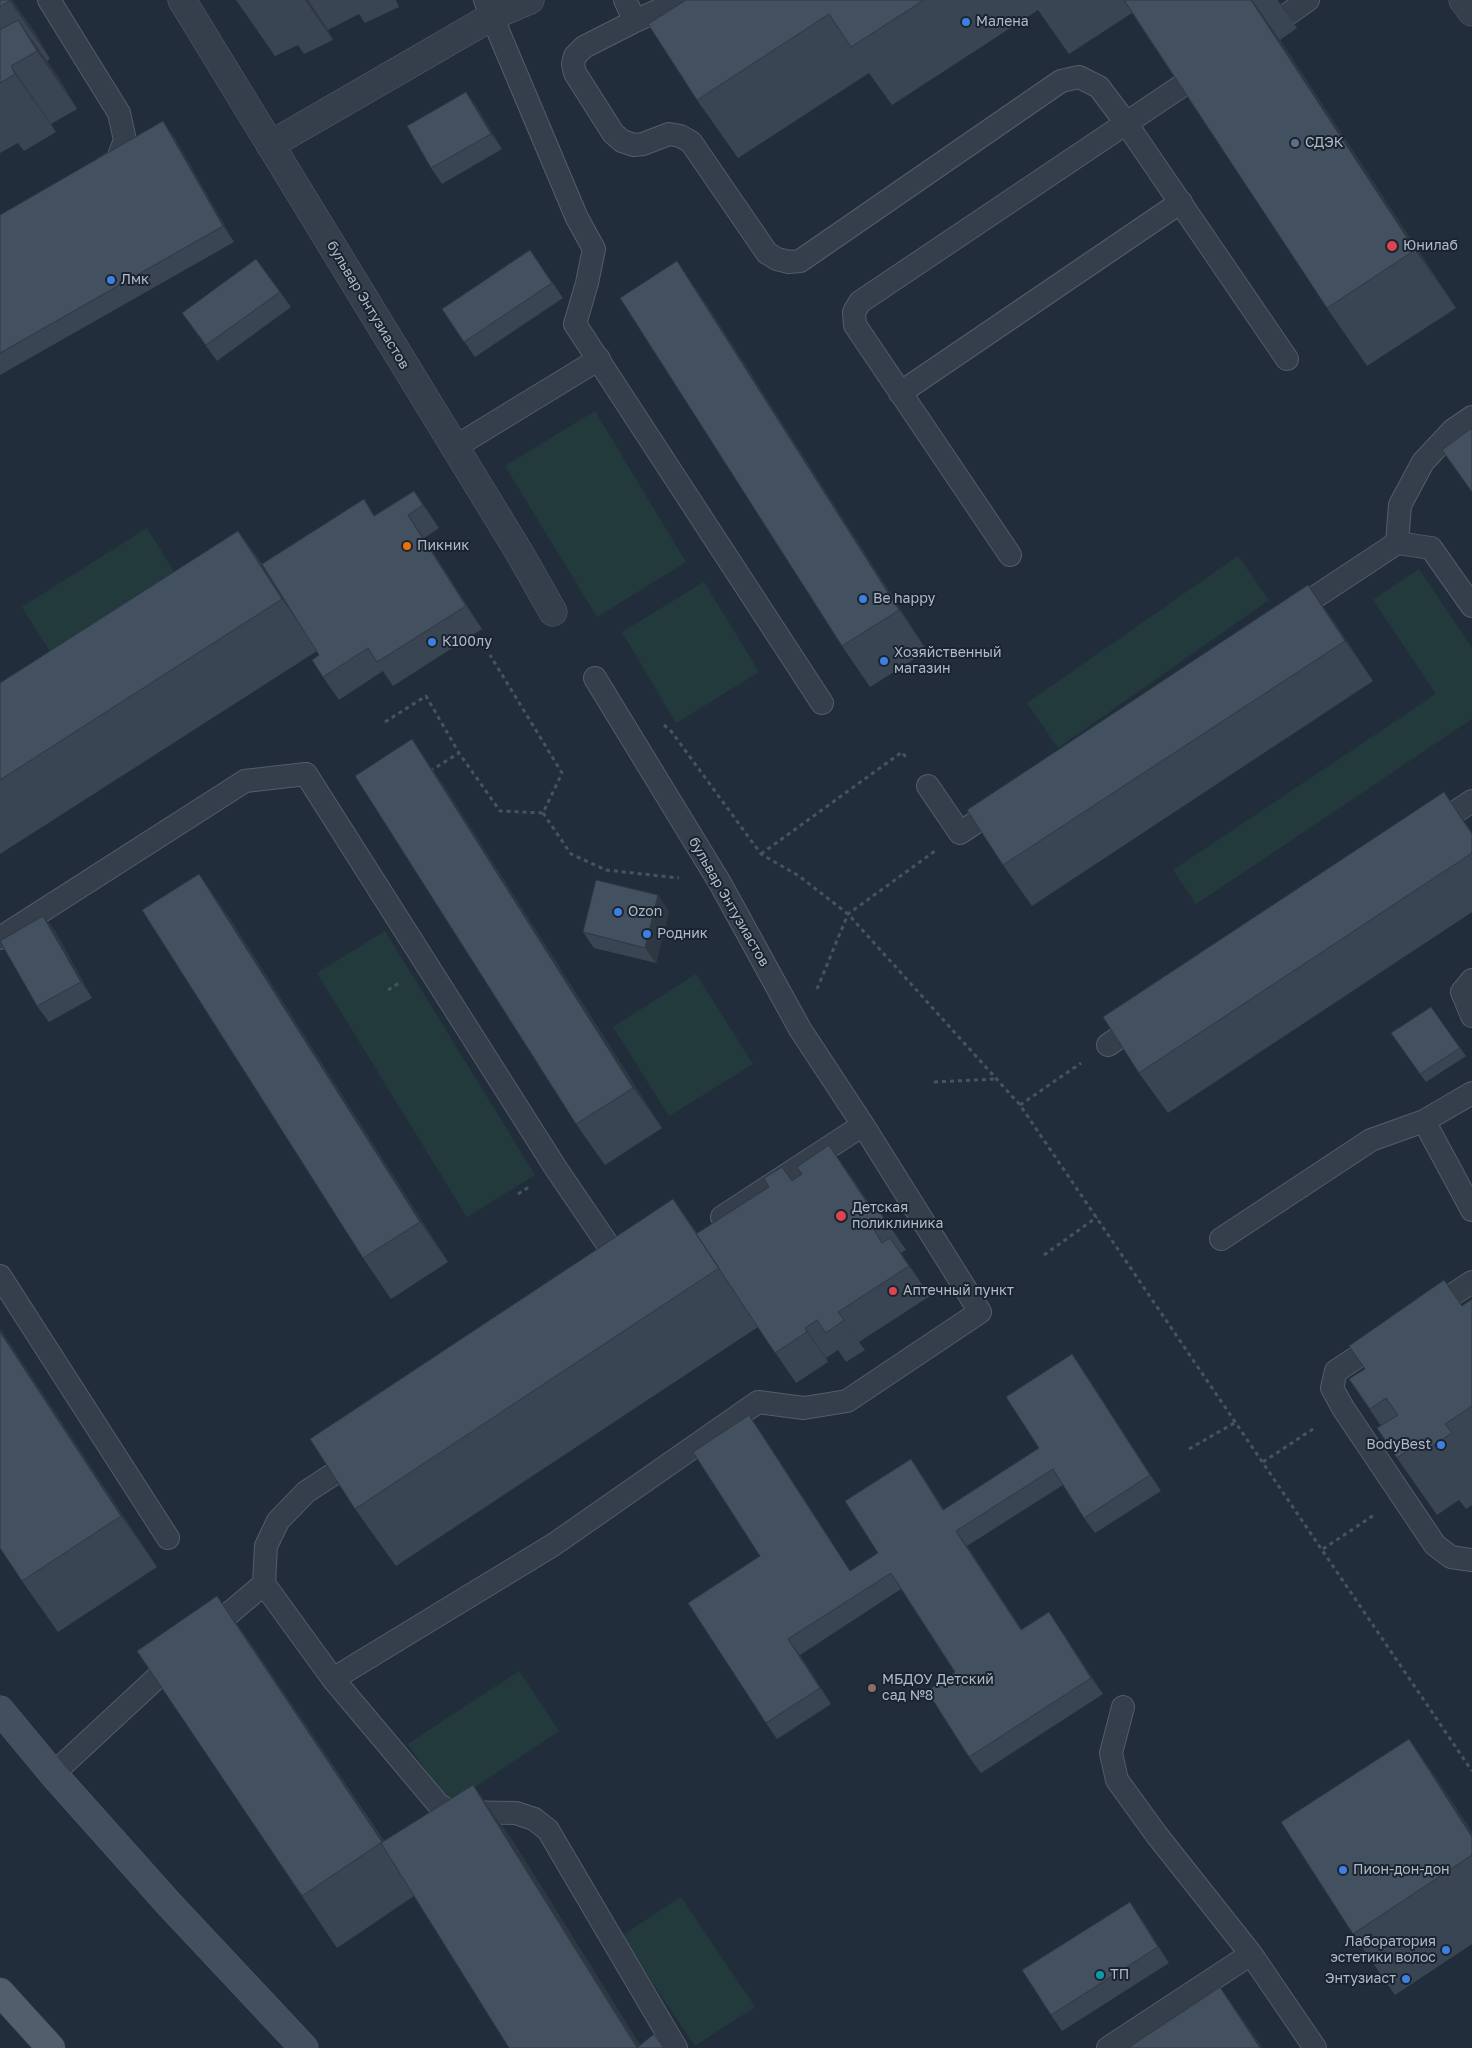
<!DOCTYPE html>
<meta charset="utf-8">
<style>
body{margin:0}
canvas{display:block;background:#212d3b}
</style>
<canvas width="1472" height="2048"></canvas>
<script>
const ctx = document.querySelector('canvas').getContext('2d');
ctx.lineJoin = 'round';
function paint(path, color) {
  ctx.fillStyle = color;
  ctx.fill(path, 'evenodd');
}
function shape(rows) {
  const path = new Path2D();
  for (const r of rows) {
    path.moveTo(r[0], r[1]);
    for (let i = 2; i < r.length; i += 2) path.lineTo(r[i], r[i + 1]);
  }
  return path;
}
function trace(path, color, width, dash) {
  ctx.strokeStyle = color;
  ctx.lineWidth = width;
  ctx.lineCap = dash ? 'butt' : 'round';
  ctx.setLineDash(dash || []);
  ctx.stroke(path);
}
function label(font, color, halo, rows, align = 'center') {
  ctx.font = font + ' "Golos Text",sans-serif';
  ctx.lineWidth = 4;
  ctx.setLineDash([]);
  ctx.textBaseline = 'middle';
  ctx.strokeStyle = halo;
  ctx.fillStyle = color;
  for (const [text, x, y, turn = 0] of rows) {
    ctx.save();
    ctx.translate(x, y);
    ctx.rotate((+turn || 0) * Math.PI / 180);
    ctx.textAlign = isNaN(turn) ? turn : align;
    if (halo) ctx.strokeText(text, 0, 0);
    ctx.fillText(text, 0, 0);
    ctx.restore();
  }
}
paint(shape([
 [595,411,686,562,597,617,505,466],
 [147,528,180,581,56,661,22,607],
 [1238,556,1269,600,1058,748,1027,703],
 [1419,569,1472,648,1472,719,1196,904,1173,870,1436,694,1373,600],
 [704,582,759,672,676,723,622,632],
 [385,931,535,1175,467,1217,317,973],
 [696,974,753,1064,669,1116,613,1027],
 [519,1671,559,1731,449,1804,408,1744],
 [681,1897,755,2007,695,2046,621,1936]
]), '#233a3c');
const lane = shape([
 [49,0,119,113,125,140,117,161,106,167],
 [485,0,577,218,594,249,587,283,575,324,822,703],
 [625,0,635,21,584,47,575,56,573,64,575,73,613,133,622,141,634,145,643,144,669,134,680,136,691,142,767,253,777,259,789,262,800,261,1061,81,1079,77,1099,87,1126,123,1287,359],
 [1288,14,1308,0],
 [635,21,681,0],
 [900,393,1181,202],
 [455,447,599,359],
 [1397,543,1400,505,1423,462,1453,430,1472,417],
 [1010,555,855,325,854,312,860,302,1183,85],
 [1291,613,1397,543,1431,548,1472,606],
 [595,678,720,883,800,1029,863,1125],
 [928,786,960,833,1000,806],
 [1431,828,1472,801],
 [0,938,245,781,306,774,557,1170,623,1267],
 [1472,980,1462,992,1472,1016],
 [1108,1045,1143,1021],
 [1472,1093,1424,1121,1472,1210],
 [1221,1239,1371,1140,1424,1121],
 [0,1276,168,1538],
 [1429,1310,1472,1282],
 [1383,1340,1336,1371,1332,1388,1343,1408,1435,1545,1451,1557,1472,1560],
 [264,1584,333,1679,553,1545,758,1402,804,1408,847,1401,980,1312,863,1125,722,1217],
 [206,1633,264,1584,266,1546,278,1521,306,1492,358,1458],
 [333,1679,438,1804,450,1812,516,1813,534,1819,548,1830,676,2048],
 [1123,1707,1111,1753,1117,1780,1156,1834,1251,1954,1315,2048],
 [53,1774,177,1659],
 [1108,2048,1251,1954]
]);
const street = shape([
 [182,0,519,552,553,612],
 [1463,0,1472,12],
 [270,145,493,16,530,0]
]);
const secondary = shape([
 [0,1710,53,1774,169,1904,304,2048]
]);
const primary = shape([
 [0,1992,51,2048]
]);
trace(lane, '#535d69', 24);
trace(street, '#535d69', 29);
trace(secondary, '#535d69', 29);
trace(primary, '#3e4854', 29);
trace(shape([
 [385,722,426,696,459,753,500,811,543,813,562,773,490,655],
 [664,725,671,731,761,854,799,876,848,914,1020,1105,1472,1771],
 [430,771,459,753],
 [543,813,571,854,606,870,679,878],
 [761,854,902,752,908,760],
 [817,989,848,914,935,851],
 [388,990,399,983],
 [934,1082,996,1079],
 [1020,1105,1081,1063],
 [518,1194,529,1187],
 [1044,1255,1097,1217],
 [1189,1449,1236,1422],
 [1263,1462,1316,1427],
 [1323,1549,1374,1515]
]), '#415759', 3, [4, 4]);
trace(lane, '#353f4b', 22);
trace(street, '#353f4b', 28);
trace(secondary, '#434e5f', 28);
trace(primary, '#535e6c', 28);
paint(shape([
 [0,0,12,0,34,31,50,59,47,61,59,78,77,109,51,124,56,132,24,151,18,143,0,153],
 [236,0,396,0,399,7,365,23,359,14,328,30,333,40,304,54,298,45,275,56],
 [686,0,1278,0,1297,28,1280,40,1456,308,1367,366,1327,308,1132,13,1069,54,1038,10,892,105,869,73,738,158,697,100],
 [477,107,502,149,442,184,431,168],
 [174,137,234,242,0,375,0,215],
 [530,250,563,298,475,357,442,309],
 [256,259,291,307,217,361,182,313],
 [705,302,927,651,870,687,842,646],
 [414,491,439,528,424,538,482,629,393,686,383,671,339,700,323,677,319,655,317,651,0,854,0,683,238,531,262,564,375,516],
 [1308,585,1337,626,1373,681,1032,906,1003,865],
 [440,780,662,1128,605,1165,576,1124],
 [1472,832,1472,912,1168,1113,1139,1073],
 [669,911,656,963,594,948,583,932],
 [227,914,448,1262,391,1299,363,1258],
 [43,916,55,931,92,998,49,1022,37,1006],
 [1431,1007,1466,1056,1426,1082,1391,1033],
 [850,1175,874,1211,878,1209,906,1250,901,1253,930,1296,859,1342,865,1350,846,1362,838,1350,826,1358,828,1362,796,1383,758,1327,396,1566,355,1509,673,1199,697,1233,792,1181],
 [1472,1299,1472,1505,1466,1509,1459,1500,1437,1515,1397,1458,1381,1426,1349,1379],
 [0,1329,157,1567,58,1632,22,1581],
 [1072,1354,1083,1370,1161,1491,1095,1533,1084,1518,1063,1485,967,1546,1022,1630,1049,1612,1103,1694,981,1773,969,1757,955,1672,901,1589,800,1655,831,1704,777,1739,766,1723,760,1556,749,1415,760,1431,850,1571,878,1553,922,1475,944,1510,1039,1448],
 [217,1596,253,1647,384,1841,473,1785,514,1843,640,2045,654,2034,664,2048,509,2048,414,1896,337,1948,302,1896],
 [1409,1739,1451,1800,1472,1832,1472,1944,1395,1995,1353,1934],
 [1141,1918,1169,1963,1062,2031,1051,2015]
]), '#394553');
paint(shape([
 [9,0,12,0,34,31,50,59],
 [305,0,308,0,328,30,333,40],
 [1251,0,1252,0,1280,40,1456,308,1415,250],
 [1277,0,1278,0,1297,28],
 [18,20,59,78,77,109,37,51],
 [11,66,51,124,56,132,15,74],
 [466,92,477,107,502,149,491,134],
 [163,121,174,137,234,242,223,226],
 [677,261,705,302,927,651,899,610],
 [414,491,430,514,439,528,423,505],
 [408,515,424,538,482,629,466,606],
 [238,531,274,582,318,650,282,599],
 [1308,585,1337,626,1373,681,1345,641],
 [412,739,440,780,662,1128,633,1088],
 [1444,792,1472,832,1472,834],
 [199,874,227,914,448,1262,420,1222],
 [658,895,669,911,656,963,645,948],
 [43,916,55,931,92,998,81,982],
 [829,1145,850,1175,882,1223,881,1223],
 [673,1199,713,1257,759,1326,719,1268],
 [890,1238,911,1267,930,1296,909,1266],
 [838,1312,859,1342,865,1350],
 [805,1328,826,1358,828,1362,807,1332],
 [0,1329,157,1567,121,1516,0,1332],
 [1072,1354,1083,1370,1161,1491,1150,1475],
 [749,1415,760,1431,861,1587,850,1571],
 [911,1459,922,1475,954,1526,943,1510],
 [956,1531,967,1546,1032,1646,1021,1630],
 [217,1596,253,1647,418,1893,382,1842],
 [1049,1612,1060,1628,1103,1694,1091,1678],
 [788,1639,800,1655,831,1704,820,1688],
 [1409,1739,1451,1800,1472,1832,1472,1837],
 [473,1785,514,1843,642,2048,638,2048],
 [1130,1902,1141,1918,1169,1963,1158,1947],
 [1220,1987,1261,2045,1262,2048,1260,2048]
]), '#2e3843');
const building = shape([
 [0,0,9,0,9,1,0,7,0,0],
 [686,0,924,0,851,47,829,14,697,100,648,24,686,0],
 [1124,0,1251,0,1415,250,1327,308,1124,0],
 [18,20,37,51,11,66,15,74,0,83,0,30,18,20],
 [466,92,491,134,431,168,407,126,466,92],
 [163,121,223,226,0,353,0,215,163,121],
 [530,250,552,283,464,342,442,309,530,250],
 [256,259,280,292,206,345,182,313,256,259],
 [677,261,899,610,842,646,620,298,677,261],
 [1472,428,1472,492,1442,450,1472,428],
 [414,491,423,505,408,515,466,606,377,662,368,648,323,677,312,660,319,655,262,564,364,499,374,516,414,491],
 [238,531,282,599,0,780,0,683,238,531],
 [1308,585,1345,641,1003,865,967,810,1308,585],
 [412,739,633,1088,576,1124,355,776,412,739],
 [1444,792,1472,834,1472,853,1139,1073,1103,1017,1444,792],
 [199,874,420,1222,363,1258,142,910,199,874],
 [596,880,658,895,645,948,583,932,596,880],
 [43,916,81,982,37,1006,0,941,43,916],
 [1431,1007,1460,1048,1420,1074,1391,1033,1431,1007],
 [829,1145,873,1212,878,1209,885,1220,873,1228,882,1243,890,1238,909,1266,838,1312,844,1320,826,1333,817,1320,805,1328,807,1332,775,1353,696,1234,769,1187,764,1178,782,1167,792,1181,802,1174,797,1167,829,1145],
 [673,1199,719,1268,355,1509,310,1439,673,1199],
 [1444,1280,1462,1306,1472,1299,1472,1406,1445,1424,1452,1433,1425,1451,1419,1442,1397,1458,1377,1428,1398,1415,1386,1398,1370,1409,1349,1379,1365,1369,1349,1346,1444,1280],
 [0,1332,121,1516,22,1581,0,1548,0,1332],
 [1072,1354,1150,1475,1084,1518,1053,1469,956,1531,1021,1630,1049,1612,1091,1678,969,1757,927,1691,955,1672,891,1573,788,1639,820,1688,766,1723,688,1603,760,1556,693,1452,749,1415,850,1571,878,1553,845,1501,911,1459,943,1510,1039,1448,1006,1397,1072,1354],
 [217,1596,382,1842,302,1896,137,1651,217,1596],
 [1409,1739,1472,1837,1472,1855,1353,1934,1281,1822,1409,1739],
 [473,1785,637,2048,654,2034,664,2048,509,2048,381,1843,473,1785],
 [1130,1902,1158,1947,1051,2015,1022,1970,1130,1902],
 [1220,1987,1260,2048,1128,2048,1220,1987]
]);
paint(building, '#425060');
trace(building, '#2e3843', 1);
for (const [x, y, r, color] of [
 [966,22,5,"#3f7fe0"],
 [1295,143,5,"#5c6f8a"],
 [1392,246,6,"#e0444e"],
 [111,280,5,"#3f7fe0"],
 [407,546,5,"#e8710a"],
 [863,599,5,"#3f7fe0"],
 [432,642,5,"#3f7fe0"],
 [884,661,5,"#3f7fe0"],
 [618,912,5,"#3f7fe0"],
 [647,934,5,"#3f7fe0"],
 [841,1216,6,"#e0444e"],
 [893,1291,5,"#e0444e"],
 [1441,1445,5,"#3f7fe0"],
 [872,1688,5,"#8d6e63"],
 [1343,1870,5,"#3f7fe0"],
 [1446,1950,5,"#3f7fe0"],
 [1100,1975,5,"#0f9aa8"],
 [1406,1979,5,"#3f7fe0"]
]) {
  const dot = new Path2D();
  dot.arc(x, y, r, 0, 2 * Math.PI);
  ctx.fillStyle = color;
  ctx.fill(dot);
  trace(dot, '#1a2430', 2);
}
label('14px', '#b0bac7', '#1a2430', [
 ["Малена",976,22],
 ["СДЭК",1305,143],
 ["Юнилаб",1403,246],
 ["Лмк",121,280],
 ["Пикник",417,546],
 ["Be happy",873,599],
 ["К100лу",442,642],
 ["Хозяйственный",894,653],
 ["магазин",894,669],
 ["Ozon",628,912],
 ["Родник",657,934],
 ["Детская",852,1208],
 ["поликлиника",852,1224],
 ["Аптечный пункт",903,1291],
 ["BodyBest",1431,1445,"right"],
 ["МБДОУ Детский",882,1680],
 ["сад №8",882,1696],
 ["Пион-дон-дон",1353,1870],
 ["Лаборатория",1436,1942,"right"],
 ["эстетики волос",1436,1958,"right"],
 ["ТП",1110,1975],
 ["Энтузиаст",1396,1979,"right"]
], 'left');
label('14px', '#b0bac7', '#1a2430', [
 ["бульвар Энтузиастов",368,305,59],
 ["бульвар Энтузиастов",729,902,60]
]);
</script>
